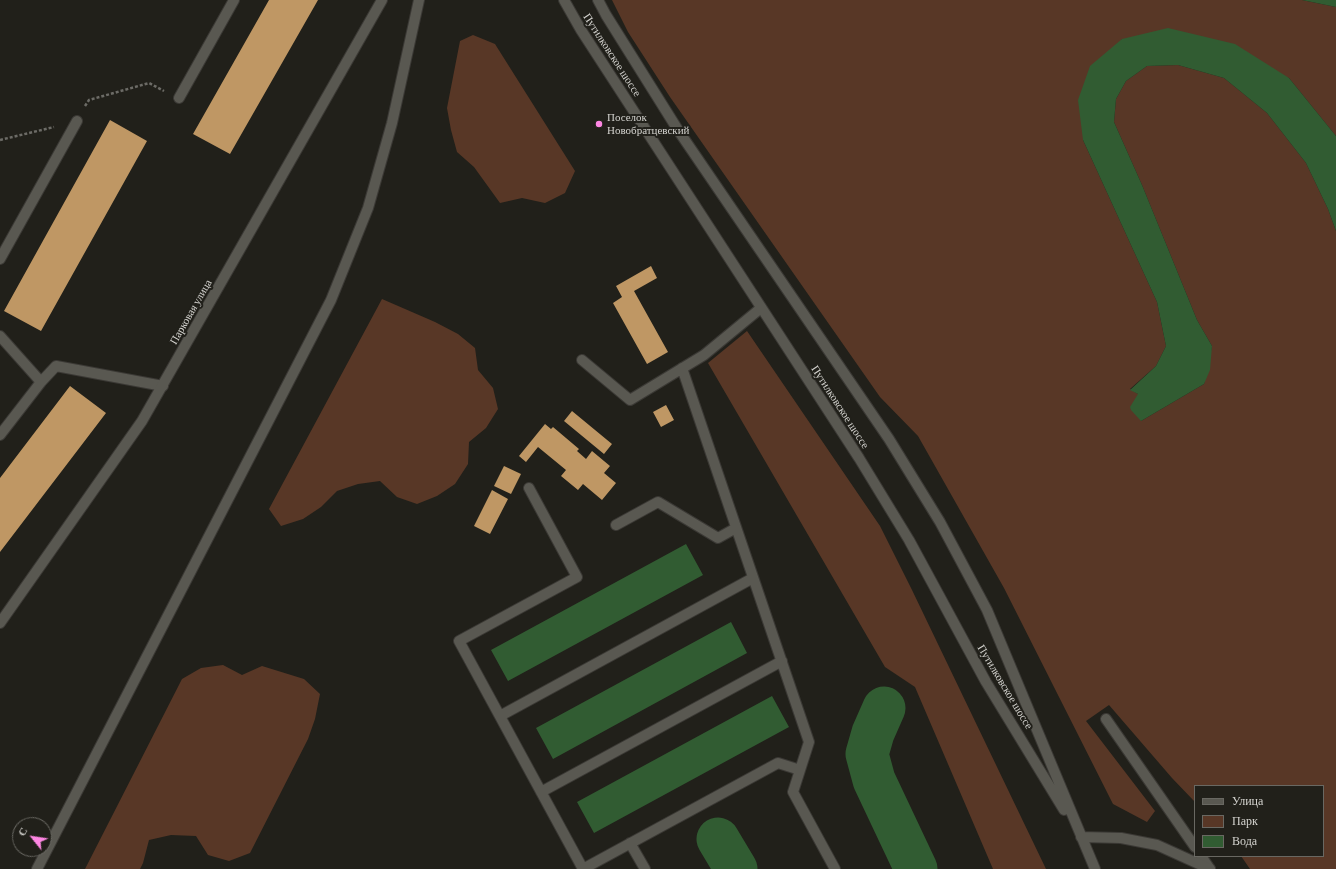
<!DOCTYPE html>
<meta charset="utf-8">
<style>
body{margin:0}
#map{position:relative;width:1336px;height:869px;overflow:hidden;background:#21201a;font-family:"Crimson Pro",serif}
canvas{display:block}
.legend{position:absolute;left:1194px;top:785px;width:130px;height:72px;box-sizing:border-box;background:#21201a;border:1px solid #696862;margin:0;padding:5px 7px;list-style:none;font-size:12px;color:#d4d3cf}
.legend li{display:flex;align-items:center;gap:8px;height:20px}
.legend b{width:20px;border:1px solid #696862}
.north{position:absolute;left:12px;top:817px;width:40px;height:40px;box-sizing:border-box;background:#21201a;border:1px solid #696862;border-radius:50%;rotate:300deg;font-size:11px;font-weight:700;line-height:16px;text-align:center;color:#d4d3cf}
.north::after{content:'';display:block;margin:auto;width:14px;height:18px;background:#fd86e2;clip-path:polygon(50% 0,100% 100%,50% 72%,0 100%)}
</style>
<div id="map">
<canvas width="1336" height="869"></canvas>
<ul class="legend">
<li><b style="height:5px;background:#595851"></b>Улица</li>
<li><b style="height:11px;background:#583726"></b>Парк</li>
<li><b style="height:11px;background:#315c32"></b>Вода</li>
</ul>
<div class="north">С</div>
</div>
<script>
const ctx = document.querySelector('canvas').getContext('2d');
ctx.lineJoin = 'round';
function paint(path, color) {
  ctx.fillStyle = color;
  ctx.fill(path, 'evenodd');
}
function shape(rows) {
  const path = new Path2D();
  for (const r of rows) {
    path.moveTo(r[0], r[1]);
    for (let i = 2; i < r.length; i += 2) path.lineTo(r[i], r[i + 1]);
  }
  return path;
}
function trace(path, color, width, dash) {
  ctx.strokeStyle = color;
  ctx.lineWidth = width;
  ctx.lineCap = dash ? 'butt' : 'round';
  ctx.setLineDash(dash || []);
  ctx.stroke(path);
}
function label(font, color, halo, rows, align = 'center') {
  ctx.font = font + ' "Crimson Pro",serif';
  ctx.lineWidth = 4;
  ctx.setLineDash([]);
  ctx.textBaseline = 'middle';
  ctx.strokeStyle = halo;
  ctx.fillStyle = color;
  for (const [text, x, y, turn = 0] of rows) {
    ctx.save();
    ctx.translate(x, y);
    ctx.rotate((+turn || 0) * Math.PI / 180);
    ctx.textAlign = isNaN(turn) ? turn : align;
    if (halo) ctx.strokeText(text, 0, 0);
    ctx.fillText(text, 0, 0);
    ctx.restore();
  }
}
paint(shape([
 [612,0,1302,0,1336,7,1336,136,1289,78,1122,39,1083,140,1157,302,1166,346,1156,366,1130,389,1138,394,1141,421,1204,384,1212,346,1197,320,1142,185,1114,122,1116,99,1126,81,1147,66,1178,65,1224,78,1267,113,1306,163,1328,209,1336,231,1336,869,1250,869,1241,856,1323,856,1323,786,1195,786,1195,802,1172,778,1109,705,1086,721,1155,811,1147,822,1113,804,1004,588,918,436,880,397,670,97,628,32],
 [473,35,495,44,575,171,565,193,545,203,522,198,500,203,474,167,457,152,451,130,447,108,460,41],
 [382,299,435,322,458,334,475,348,478,370,493,388,498,409,486,428,469,442,468,464,455,484,437,496,417,504,397,497,380,481,358,484,337,491,321,507,303,519,281,526,269,509],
 [747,331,880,526,912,590,1046,869,993,869,915,687,885,667,708,363],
 [223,665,242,675,262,666,304,679,320,694,315,719,308,739,250,853,229,861,208,855,196,836,171,835,149,840,143,863,140,869,85,869,182,679,201,668]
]), '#583726');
paint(shape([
 [1302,0,1336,0,1336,7],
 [1168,28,1235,44,1289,78,1336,136,1336,231,1328,209,1306,163,1267,113,1224,78,1178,65,1147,66,1126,81,1116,99,1114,122,1142,185,1197,320,1212,346,1210,370,1204,384,1141,421,1131,410,1130,407,1138,394,1130,390,1156,366,1166,346,1157,302,1083,140,1078,100,1090,66,1122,39],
 [686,544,703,575,508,681,491,650],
 [731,622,747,653,553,759,536,728],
 [772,696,789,727,594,833,577,802]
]), '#315c32');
trace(shape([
 [884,708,873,733,867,754,874,780,916,869],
 [718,839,736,869]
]), '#315c32', 43);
paint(shape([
 [269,0,318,0,230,154,193,134],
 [110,120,147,141,41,331,4,311],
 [651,266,657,278,634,291,668,352,647,364,613,303,622,297,616,286],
 [70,386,106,413,0,552,0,478],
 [666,405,674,420,661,427,653,412],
 [572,411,612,444,604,454,564,421],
 [545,424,551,429,553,427,579,449,577,451,586,459,592,451,610,466,604,473,616,483,602,500,583,484,578,490,561,476,566,470,538,447,526,462,519,456],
 [504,466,521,474,511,494,494,486],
 [492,490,508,499,490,534,474,526]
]), '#bf9764');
const lane = shape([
 [179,98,234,0],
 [0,259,77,121],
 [0,336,41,382],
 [582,360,630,400,704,355,761,308],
 [682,368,809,742,793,792,835,869],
 [0,435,41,382,56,366,163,386],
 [529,488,577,577,459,641,583,869,778,763,800,770],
 [616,525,658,502,718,538,736,528],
 [500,716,753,578],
 [1106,719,1195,847],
 [541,792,782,661],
 [630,843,645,869],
 [1201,856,1210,869]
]);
const street = shape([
 [0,623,142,421,382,0],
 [37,869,331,300,368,208,392,123,419,0]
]);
const secondary = shape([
 [564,0,581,30,859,458,909,540,986,682,1064,810],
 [598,0,606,15,678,130,889,439,940,522,987,610,1095,869],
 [1081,837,1121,838,1157,845,1210,869]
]);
trace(lane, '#3b3935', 12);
trace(street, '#3b3935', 12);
trace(secondary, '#3b3935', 12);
trace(shape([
 [85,106,89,100,149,83,164,91],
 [0,140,54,127]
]), '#6c6b66', 2.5, [3, 2]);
trace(lane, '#595851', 10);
trace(street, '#595851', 10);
trace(secondary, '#595851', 10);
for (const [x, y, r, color] of [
 [599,124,4,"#fd86e2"]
]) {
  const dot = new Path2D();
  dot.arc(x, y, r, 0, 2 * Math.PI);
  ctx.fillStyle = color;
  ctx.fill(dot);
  trace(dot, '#21201a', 1.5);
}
label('11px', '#d4d3cf', '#21201a', [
 ["Путилковское шоссе",612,55,57],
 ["Парковая улица",191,312,-60],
 ["Путилковское шоссе",840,407,57],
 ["Путилковское шоссе",1005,687,59]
]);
label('11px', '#d4d3cf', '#21201a', [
 ["Поселок",607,118],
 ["Новобратцевский",607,131]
], 'left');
</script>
